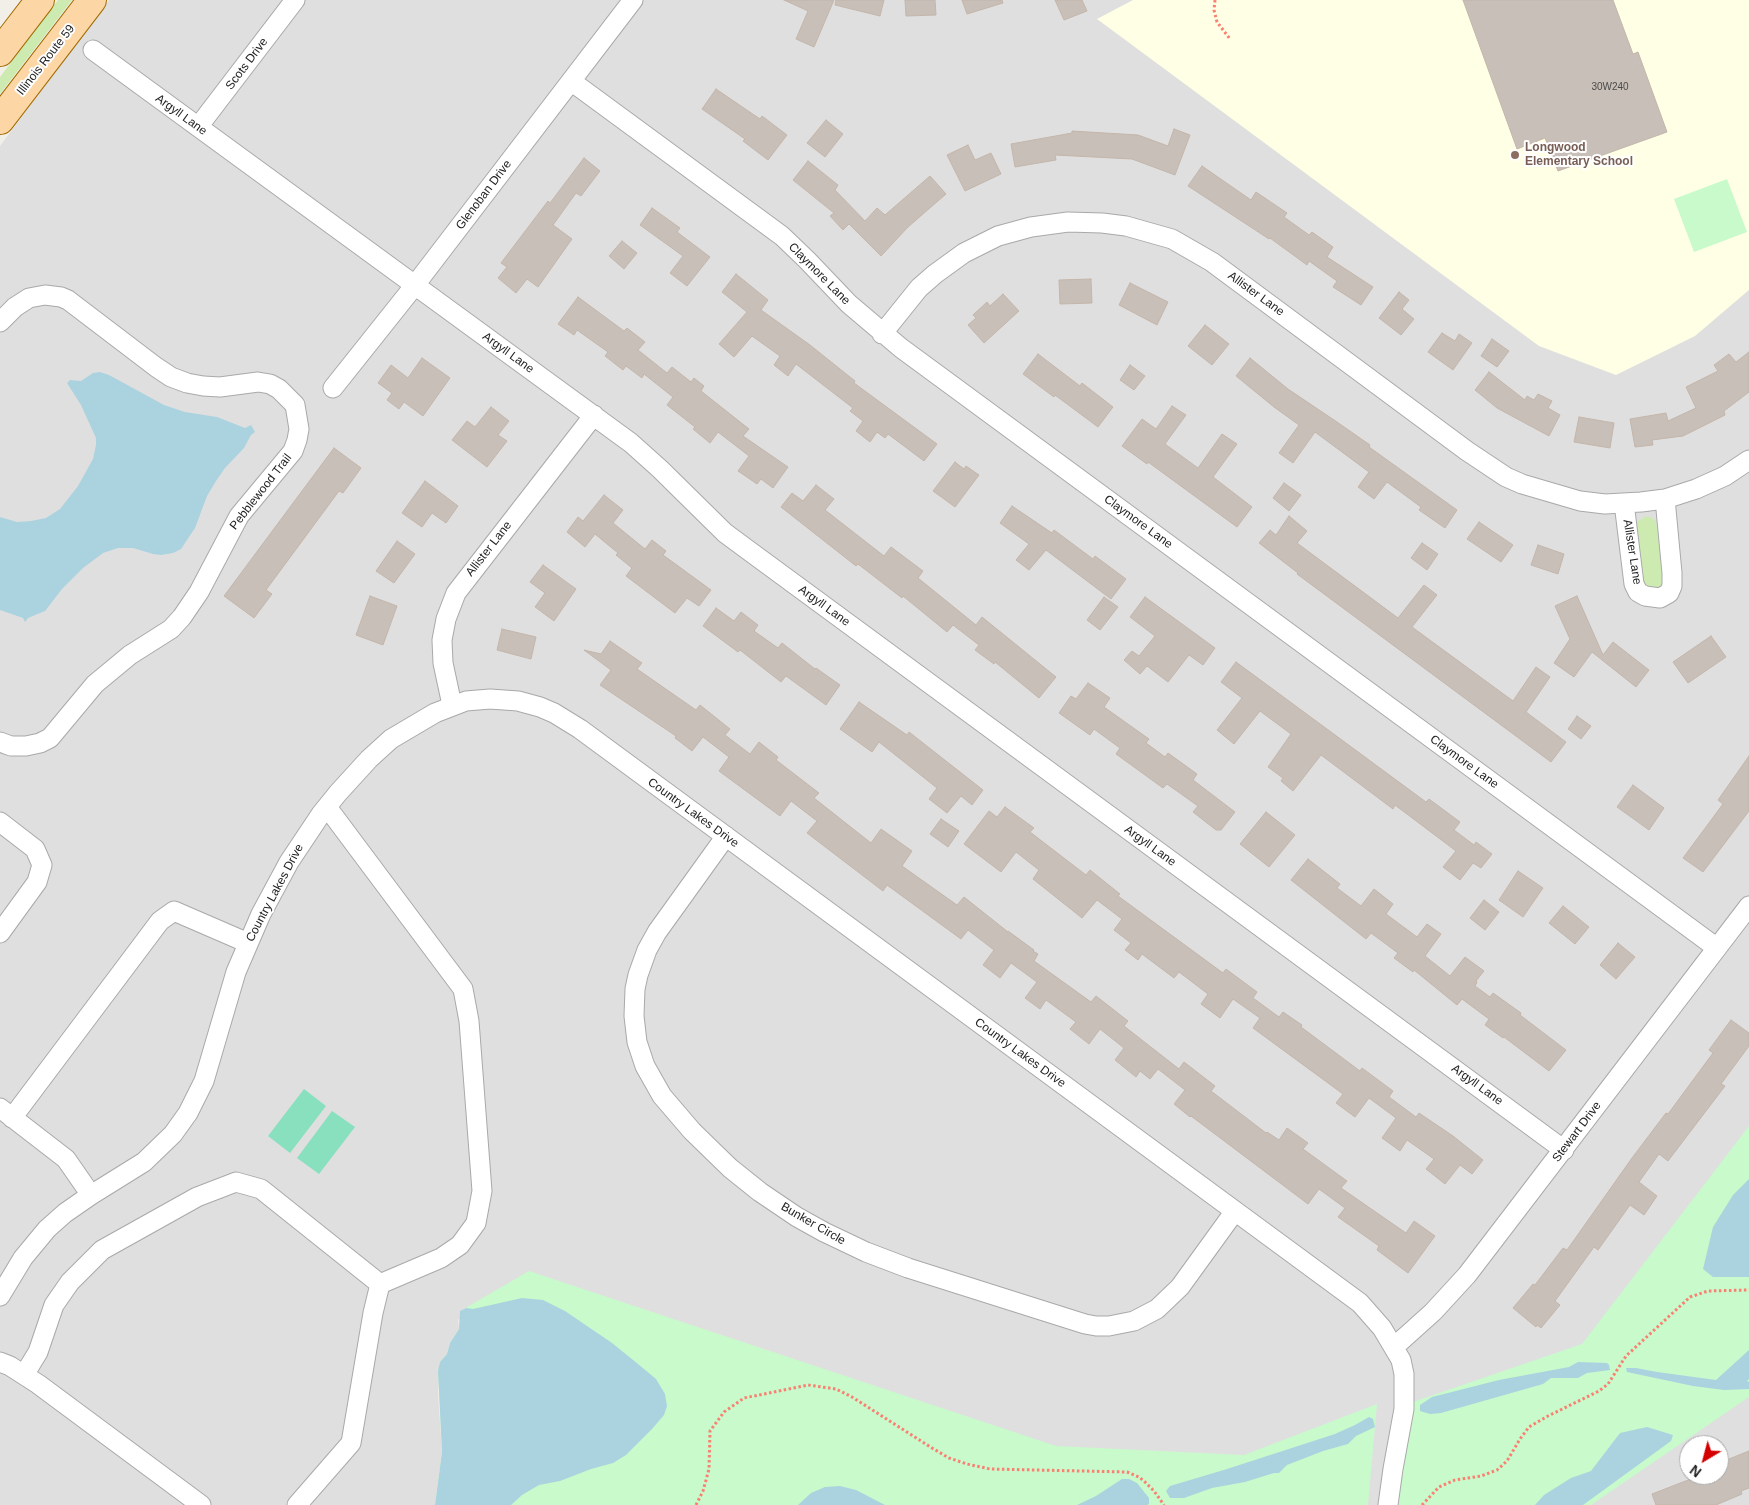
<!DOCTYPE html>
<style>
body{margin:0}
#map{position:relative;width:1749px;height:1505px;overflow:hidden;background:#f2efe9;font-family:Arial,sans-serif}
canvas{display:block}
.north{position:absolute;left:1679px;top:1435px;width:50px;height:50px;box-sizing:border-box;background:#fff;border:1px solid #a7a7a7;border-radius:50%;rotate:217deg;font-size:14px;font-weight:700;line-height:20px;text-align:center;color:#222}
.north::after{content:'';display:block;margin:auto;width:18px;height:22px;background:#d40000;clip-path:polygon(50% 0,100% 100%,50% 72%,0 100%)}
</style>
<div id="map">
<canvas width="1749" height="1505"></canvas>
<div class="north">N</div>
</div>
<script>
const ctx = document.querySelector('canvas').getContext('2d');
ctx.lineJoin = 'round';
function paint(path, color) {
  ctx.fillStyle = color;
  ctx.fill(path, 'evenodd');
}
function shape(rows) {
  const path = new Path2D();
  for (const r of rows) {
    path.moveTo(r[0], r[1]);
    for (let i = 2; i < r.length; i += 2) path.lineTo(r[i], r[i + 1]);
  }
  return path;
}
function trace(path, color, width, dash) {
  ctx.strokeStyle = color;
  ctx.lineWidth = width;
  ctx.lineCap = dash ? 'butt' : 'round';
  ctx.setLineDash(dash || []);
  ctx.stroke(path);
}
function label(font, color, halo, rows, align = 'center') {
  ctx.font = font + ' Arial,sans-serif';
  ctx.lineWidth = 4;
  ctx.setLineDash([]);
  ctx.textBaseline = 'middle';
  ctx.strokeStyle = halo;
  ctx.fillStyle = color;
  for (const [text, x, y, turn = 0] of rows) {
    ctx.save();
    ctx.translate(x, y);
    ctx.rotate((+turn || 0) * Math.PI / 180);
    ctx.textAlign = isNaN(turn) ? turn : align;
    if (halo) ctx.strokeText(text, 0, 0);
    ctx.fillText(text, 0, 0);
    ctx.restore();
  }
}
paint(shape([
 [109,0,1749,0,1749,1505,1076,1505,458,1319,459,1329,450,1343,447,1354,440,1362,438,1393,442,1452,435,1505,0,1505,0,146],
 [1689,1445,1719,1445,1719,1475,1689,1475]
]), '#e0dfdf');
paint(shape([
 [1133,0,1749,0,1749,290,1695,336,1616,375,1539,346,1097,19]
]), '#ffffe5');
paint(shape([
 [58,0,72,0,0,94,0,77],
 [1646,516,1652,518,1656,521,1664,582,1663,585,1656,589,1648,587,1643,580,1637,522]
]), '#cdebb0');
paint(shape([
 [1727,179,1747,232,1694,252,1674,199],
 [1749,1126,1749,1397,1591,1505,1397,1505,1410,1403,1582,1344],
 [529,1271,1056,1446,1244,1455,1377,1404,1368,1505,435,1505,442,1452,438,1371,440,1362,447,1354,450,1343,459,1329,460,1311]
]), '#c8facc');
paint(shape([
 [304,1089,326,1106,290,1153,268,1136],
 [332,1111,355,1127,319,1174,297,1158]
]), '#88e0be');
paint(shape([
 [100,372,109,375,164,405,185,412,217,417,245,428,251,425,255,432,251,435,244,448,225,468,216,481,207,496,195,528,181,549,173,553,161,555,153,554,133,548,118,548,103,553,83,568,62,589,45,611,28,618,25,622,23,618,0,610,0,517,17,522,31,521,46,518,60,509,78,486,93,459,96,445,96,438,81,405,67,383,70,380,81,381,93,373],
 [1749,1179,1749,1277,1713,1277,1703,1269,1713,1227,1733,1195],
 [522,1298,543,1300,565,1311,612,1343,638,1364,656,1379,665,1394,667,1406,664,1415,652,1429,626,1455,613,1463,591,1469,560,1481,539,1485,522,1495,511,1505,435,1505,442,1452,438,1371,440,1362,447,1354,450,1343,459,1329,460,1311,466,1308,473,1309],
 [1749,1350,1749,1379,1747,1381,1749,1382,1749,1389,1724,1390,1693,1386,1627,1372,1626,1368,1636,1368,1657,1372,1716,1380],
 [1578,1362,1607,1363,1609,1365,1610,1370,1587,1373,1578,1378,1551,1378,1543,1384,1441,1413,1430,1414,1420,1411,1420,1405,1432,1397,1499,1380,1569,1367],
 [1369,1417,1373,1419,1375,1427,1356,1436,1348,1444,1323,1451,1287,1465,1279,1473,1274,1473,1245,1482,1212,1488,1184,1498,1170,1498,1166,1491,1170,1486,1227,1469,1335,1434,1355,1425],
 [1647,1427,1673,1435,1671,1441,1583,1505,1535,1505,1544,1495,1571,1478,1591,1471,1620,1433],
 [1122,1479,1129,1479,1137,1483,1149,1498,1149,1504,1147,1505,1077,1505,1096,1496],
 [840,1486,856,1490,885,1505,798,1505,811,1493,825,1487]
]), '#aad3df');
const building = shape([
 [784,0,834,0,814,47,796,39,808,11,784,0],
 [836,0,884,0,880,16,835,5,836,0],
 [905,0,935,0,936,15,906,16,905,0],
 [962,0,1002,0,1003,3,967,14,962,0],
 [1055,0,1082,0,1087,11,1064,20,1055,0],
 [1463,0,1613,0,1633,54,1638,52,1667,132,1558,171,1545,138,1517,149,1463,0],
 [716,89,760,119,762,116,787,135,768,160,743,141,745,139,702,109,716,89],
 [826,120,843,134,825,157,807,143,826,120],
 [1174,129,1190,135,1175,175,1132,159,1055,155,1056,160,1015,167,1011,144,1072,133,1072,131,1138,135,1168,146,1174,129],
 [968,145,975,160,991,153,1001,174,965,191,947,155,968,145],
 [584,158,600,171,581,196,576,193,553,225,572,239,538,287,527,279,516,293,498,278,507,267,501,263,548,201,550,203,584,158],
 [808,161,838,185,835,190,865,221,877,208,885,215,930,176,946,194,908,227,881,256,849,224,843,230,830,216,834,213,793,180,808,161],
 [1202,166,1251,200,1256,192,1287,213,1284,217,1309,235,1312,232,1333,247,1327,257,1373,287,1361,305,1333,287,1337,281,1309,261,1307,265,1270,238,1269,239,1188,186,1202,166],
 [652,208,680,228,677,232,710,257,687,286,670,273,683,256,640,225,652,208],
 [622,241,637,253,624,269,609,256,622,241],
 [736,274,768,300,761,310,810,345,855,381,854,383,937,444,924,461,888,434,885,438,877,432,870,442,856,431,863,421,850,411,853,408,796,364,788,376,774,365,780,356,752,336,734,357,719,344,747,312,722,292,736,274],
 [1091,279,1092,303,1060,304,1059,280,1091,279],
 [1130,283,1168,302,1157,325,1119,305,1130,283],
 [1399,292,1409,300,1402,309,1414,319,1401,335,1379,318,1399,292],
 [1003,294,1019,311,984,343,968,325,976,318,973,315,987,302,990,306,1003,294],
 [578,297,624,331,627,328,645,342,638,350,667,373,672,367,691,382,694,378,704,386,701,391,749,429,743,436,788,467,773,488,761,479,757,484,738,471,749,456,718,432,710,443,693,429,695,427,667,405,673,397,644,374,642,378,626,366,623,370,605,356,608,352,577,330,574,335,558,324,578,297],
 [1205,325,1229,344,1212,365,1188,346,1205,325],
 [1442,333,1455,341,1459,334,1472,343,1453,370,1428,352,1442,333],
 [1492,339,1509,351,1497,367,1481,356,1492,339],
 [1749,352,1749,392,1724,411,1725,415,1683,436,1652,440,1653,445,1635,447,1630,419,1666,413,1668,421,1696,408,1686,387,1718,371,1714,365,1729,354,1736,362,1749,352],
 [1038,354,1080,386,1082,383,1113,407,1098,427,1055,395,1054,397,1023,374,1038,354],
 [422,358,450,378,423,416,404,402,399,409,387,400,392,393,378,383,391,365,408,378,422,358],
 [1250,358,1288,389,1337,422,1370,445,1369,447,1457,510,1445,528,1419,510,1421,507,1387,482,1374,499,1358,487,1369,472,1315,432,1293,463,1279,453,1299,425,1274,407,1236,376,1250,358],
 [1130,365,1145,376,1134,390,1120,380,1130,365],
 [1489,372,1525,400,1527,396,1534,400,1538,394,1552,401,1548,408,1560,415,1549,436,1497,408,1475,390,1489,372],
 [1172,406,1186,415,1165,444,1198,468,1222,434,1237,444,1213,477,1252,507,1237,527,1148,462,1147,464,1122,446,1142,419,1156,429,1172,406],
 [491,407,509,421,498,435,507,441,487,467,452,440,467,421,475,427,491,407],
 [1579,417,1614,423,1610,448,1574,442,1579,417],
 [334,448,361,468,343,493,339,491,266,590,272,594,254,618,224,596,334,448],
 [955,462,964,469,966,466,979,475,955,507,933,491,955,462],
 [425,481,458,506,446,523,432,513,422,527,402,513,425,481],
 [1284,483,1301,495,1289,511,1273,498,1284,483],
 [816,485,834,499,825,510,884,556,891,547,923,571,918,578,976,625,982,617,1056,677,1039,698,995,662,994,664,975,650,979,645,953,625,947,632,903,596,902,598,858,564,856,566,781,507,792,493,803,501,816,485],
 [604,495,623,510,613,523,645,549,652,540,666,551,663,555,711,590,699,606,687,598,675,613,626,576,632,568,616,555,618,553,595,534,585,547,567,532,578,517,583,521,604,495],
 [1012,506,1052,533,1054,530,1093,559,1095,556,1126,579,1111,599,1046,550,1029,570,1016,560,1029,544,1000,523,1012,506],
 [1289,516,1307,531,1297,543,1398,618,1424,585,1437,595,1412,627,1513,701,1536,667,1550,677,1526,712,1566,742,1551,762,1297,574,1298,573,1259,543,1270,530,1276,535,1289,516],
 [1479,522,1513,545,1501,562,1467,539,1479,522],
 [397,541,415,554,394,583,376,571,397,541],
 [1422,543,1438,554,1427,570,1411,558,1422,543],
 [1538,545,1564,554,1558,574,1531,565,1538,545],
 [543,565,576,589,554,621,535,607,545,593,530,582,543,565],
 [370,596,397,606,383,645,356,635,370,596],
 [1577,596,1603,655,1613,642,1649,670,1636,687,1592,652,1574,677,1554,663,1570,639,1555,606,1577,596],
 [1104,597,1118,607,1100,630,1087,620,1104,597],
 [1145,597,1215,648,1203,665,1189,655,1168,682,1147,666,1140,674,1124,660,1132,651,1139,656,1155,636,1130,617,1145,597],
 [716,608,734,621,741,612,758,625,754,631,778,648,782,643,815,669,816,668,840,685,826,705,786,676,781,682,740,650,738,652,703,626,716,608],
 [502,629,536,637,531,659,497,650,502,629],
 [1711,636,1726,657,1688,683,1673,662,1711,636],
 [610,641,642,663,637,669,696,710,700,705,730,729,725,735,750,754,759,742,778,757,776,760,819,793,814,798,871,843,881,829,912,851,902,866,957,905,964,897,1008,932,1008,931,1034,950,1033,951,1038,954,1034,961,1091,1002,1096,996,1128,1021,1124,1026,1179,1069,1184,1062,1215,1086,1211,1091,1266,1133,1267,1132,1279,1140,1287,1128,1308,1143,1303,1149,1347,1181,1341,1188,1406,1233,1414,1221,1435,1236,1408,1273,1377,1250,1379,1246,1338,1217,1345,1208,1319,1189,1308,1204,1191,1116,1190,1117,1174,1104,1185,1090,1158,1069,1150,1079,1140,1071,1136,1077,1115,1060,1124,1048,1100,1029,1089,1044,1070,1029,1076,1022,1046,1000,1040,1009,1025,998,1037,982,1011,963,1000,978,983,965,994,950,968,930,961,939,887,885,883,891,807,833,817,821,791,801,780,816,719,771,729,757,703,737,692,751,675,738,676,736,600,685,611,670,584,650,601,654,610,641],
 [1236,662,1426,802,1429,799,1460,822,1454,830,1474,845,1476,842,1492,854,1481,868,1473,863,1460,880,1443,867,1456,851,1395,805,1393,809,1321,755,1293,791,1281,781,1283,778,1268,767,1291,734,1260,711,1234,744,1217,730,1242,698,1221,682,1236,662],
 [1088,683,1110,698,1104,707,1149,739,1146,743,1165,757,1168,753,1197,774,1193,780,1235,812,1221,830,1216,830,1193,812,1198,806,1167,784,1163,788,1116,754,1120,748,1094,729,1090,735,1059,713,1071,696,1076,699,1088,683],
 [859,702,907,735,909,732,983,790,972,805,961,796,947,813,929,799,937,788,879,742,872,752,840,729,859,702],
 [1577,716,1591,726,1581,739,1568,729,1577,716],
 [1749,756,1749,811,1703,872,1683,858,1723,804,1718,800,1749,756],
 [1633,785,1664,808,1649,830,1617,807,1633,785],
 [1005,807,1034,828,1030,832,1086,875,1090,870,1120,894,1118,896,1223,973,1226,969,1257,992,1253,998,1279,1017,1283,1012,1302,1025,1301,1027,1360,1071,1362,1068,1393,1091,1389,1097,1416,1117,1419,1113,1453,1136,1483,1160,1472,1174,1460,1165,1445,1184,1426,1169,1434,1159,1407,1140,1400,1151,1382,1138,1396,1118,1369,1098,1355,1117,1336,1103,1343,1094,1253,1028,1260,1018,1233,999,1220,1018,1201,1004,1208,994,1179,972,1174,978,1142,954,1138,960,1125,950,1131,943,1114,930,1122,919,1097,900,1082,918,1033,879,1039,870,1016,852,1001,872,964,844,989,811,997,817,1005,807],
 [1266,812,1295,835,1269,867,1240,844,1266,812],
 [941,819,959,831,948,847,930,834,941,819],
 [1308,859,1340,884,1337,888,1361,906,1374,889,1393,904,1386,914,1417,937,1427,924,1441,934,1425,956,1450,976,1465,957,1484,971,1476,981,1477,982,1475,986,1490,997,1493,993,1521,1013,1520,1015,1566,1050,1549,1071,1504,1037,1503,1038,1485,1025,1489,1019,1462,999,1457,1005,1414,970,1413,972,1394,958,1398,953,1371,933,1366,939,1291,880,1308,859],
 [1518,871,1543,888,1523,917,1499,900,1518,871],
 [1484,900,1499,912,1485,930,1470,918,1484,900],
 [1563,906,1589,927,1575,944,1549,923,1563,906],
 [1618,943,1635,957,1616,979,1600,965,1618,943],
 [1731,1020,1749,1033,1749,1046,1721,1084,1725,1086,1668,1161,1659,1154,1639,1182,1657,1196,1644,1215,1630,1205,1598,1250,1594,1247,1555,1301,1560,1305,1541,1328,1537,1325,1536,1327,1513,1308,1533,1284,1535,1285,1563,1248,1567,1250,1632,1158,1666,1113,1668,1114,1713,1053,1709,1050,1731,1020],
 [1749,1451,1749,1488,1741,1491,1742,1494,1716,1505,1656,1505,1652,1494,1701,1475,1719,1475,1719,1463,1749,1451]
]);
paint(building, '#c7bfb8');
trace(building, '#c4b6ab', 1);
const street = shape([
 [93,50,631,443,660,469,725,533,748,550,1564,1150],
 [571,81,782,236,807,260,849,304,901,348,1717,948],
 [198,127,295,0],
 [0,322,15,307,29,298,45,295,61,297,68,300,156,367,171,377,187,383,203,386,220,387,258,382,270,384,279,389,295,405,299,429,297,440,293,451,239,516,199,592,182,617,171,629,130,655,95,684,50,738,40,743,26,746,11,746,0,742],
 [882,334,919,288,935,274,964,253,998,236,1031,227,1068,222,1102,223,1126,226,1172,239,1212,262,1467,451,1506,477,1522,484,1580,501,1605,504,1641,502,1665,499,1696,489,1725,476,1749,460],
 [333,388,415,285,633,0],
 [1624,503,1634,584,1638,592,1645,596,1660,598,1669,593,1672,586,1672,573,1665,499],
 [452,705,443,663,442,640,446,619,456,593,594,415],
 [0,822,35,849,42,865,37,882,0,933],
 [726,836,657,932,647,950,638,975,635,989,634,1016,637,1042,645,1066,662,1096,692,1131,730,1168,760,1192,797,1217,824,1232,866,1252,908,1268,1085,1324,1096,1326,1109,1326,1134,1321,1157,1309,1180,1287,1235,1211],
 [0,1108,66,1159,91,1195],
 [12,1118,160,921,174,911,248,943],
 [0,1296,23,1258,47,1229,65,1213,91,1195,144,1162,173,1134,188,1113,204,1081,236,972,261,914,289,862,321,814,338,793,369,759,391,739,435,713,466,701,490,699,518,701,540,707,554,713,580,729,1360,1303,1382,1328,1401,1360,1404,1374,1404,1409,1393,1469,1388,1505],
 [1394,1347,1433,1312,1467,1275,1749,906],
 [0,1362,10,1366,38,1384,201,1505],
 [24,1375,38,1352,54,1305,70,1282,102,1250,197,1197,236,1182,261,1189,380,1284],
 [297,1505,351,1443,373,1313,380,1284,441,1258,460,1245,476,1223,482,1191,469,1021,463,989,327,807]
]);
const primary = shape([
 [0,52,40,0],
 [0,120,92,0]
]);
trace(street, '#a9a9a9', 21);
trace(primary, '#a06b00', 30);
trace(shape([
 [1215,0,1214,10,1217,22,1230,39],
 [696,1505,703,1491,709,1469,710,1431,724,1412,744,1398,808,1385,836,1389,852,1397,932,1448,949,1458,967,1464,990,1469,1127,1472,1139,1477,1145,1482,1154,1491,1164,1505],
 [1422,1505,1439,1487,1455,1480,1481,1476,1497,1470,1507,1461,1520,1439,1529,1427,1548,1416,1599,1391,1608,1384,1626,1356,1690,1297,1708,1291,1749,1290]
]), '#fa8072', 3, [2.5, 2.5]);
trace(street, '#fff', 19);
trace(primary, '#fcd6a4', 28);
for (const [x, y, r, color] of [
 [1515,155,5,"#8d6e63"]
]) {
  const dot = new Path2D();
  dot.arc(x, y, r, 0, 2 * Math.PI);
  ctx.fillStyle = color;
  ctx.fill(dot);
  trace(dot, '#fff', 2);
}
label('10px', '#4b4948', null, [
 ["30W240",1610,87]
]);
label('12px', '#222', '#fff', [
 ["Illinois Route 59",46,60,-52],
 ["Scots Drive",247,64,-53],
 ["Argyll Lane",181,115,36],
 ["Glenoban Drive",484,195,-53],
 ["Claymore Lane",819,274,45],
 ["Allister Lane",1256,294,36],
 ["Argyll Lane",508,353,36],
 ["Pebblewood Trail",261,492,-52],
 ["Claymore Lane",1138,522,36],
 ["Allister Lane",489,549,-52],
 ["Allister Lane",1632,552,81],
 ["Argyll Lane",824,606,36],
 ["Claymore Lane",1464,762,36],
 ["Country Lakes Drive",693,813,36],
 ["Argyll Lane",1150,846,36],
 ["Country Lakes Drive",275,893,-62],
 ["Country Lakes Drive",1020,1053,36],
 ["Argyll Lane",1477,1085,36],
 ["Stewart Drive",1577,1132,-53],
 ["Bunker Circle",813,1224,30]
]);
label('bold 12px', '#785e54', '#fff', [
 ["Longwood",1525,148],
 ["Elementary School",1525,162]
], 'left');
</script>
